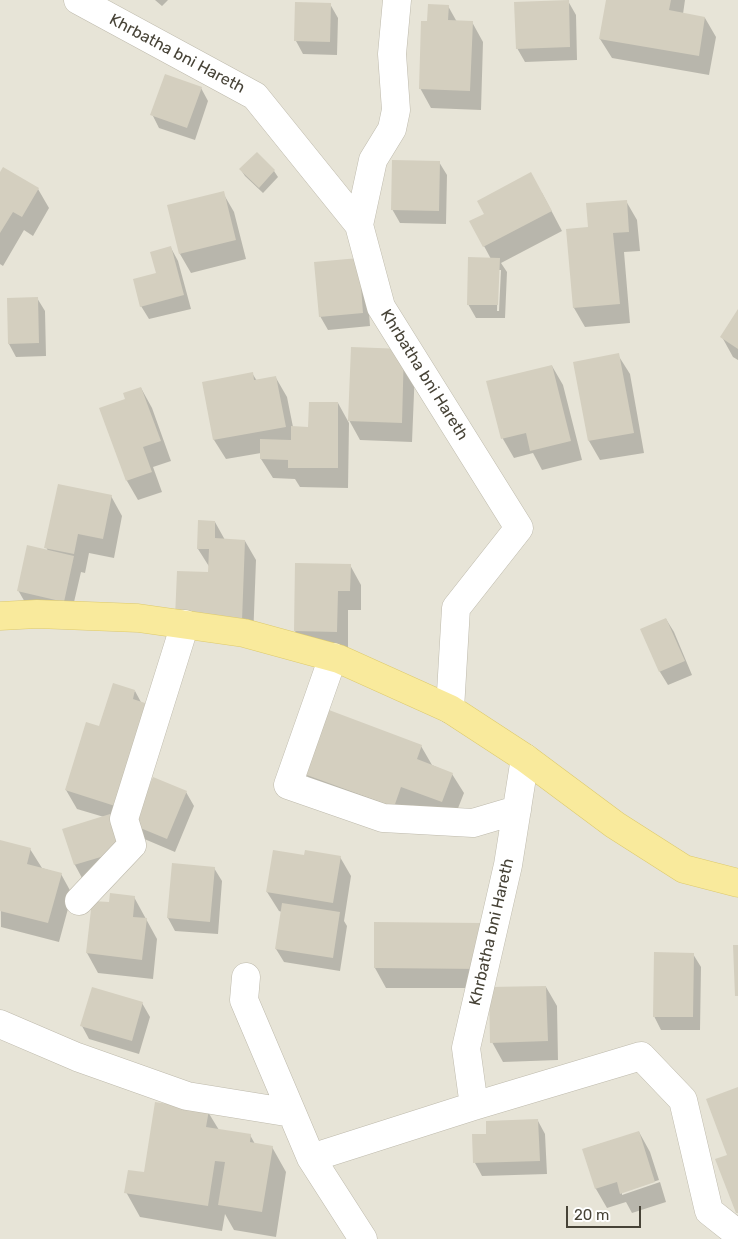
<!DOCTYPE html>
<style>
body{margin:0}
#map{position:relative;width:738px;height:1239px;overflow:hidden;background:#f3f1e9;font-family:Rubik,sans-serif}
canvas{display:block}
.scale{position:absolute;left:566px;top:1206px;width:75px;height:22px;box-sizing:border-box;border:2px solid #474337;border-top:0;padding-left:6px;font-size:15px;line-height:18px;white-space:nowrap;color:#474337;-webkit-text-stroke:4px #fff;paint-order:stroke}
</style>
<div id="map">
<canvas width="738" height="1239"></canvas>
<div class="scale">20 m</div>
</div>
<script>
const ctx = document.querySelector('canvas').getContext('2d');
ctx.lineJoin = 'round';
function paint(path, color) {
  ctx.fillStyle = color;
  ctx.fill(path, 'evenodd');
}
function shape(rows) {
  const path = new Path2D();
  for (const r of rows) {
    path.moveTo(r[0], r[1]);
    for (let i = 2; i < r.length; i += 2) path.lineTo(r[i], r[i + 1]);
  }
  return path;
}
function trace(path, color, width, dash) {
  ctx.strokeStyle = color;
  ctx.lineWidth = width;
  ctx.lineCap = dash ? 'butt' : 'round';
  ctx.setLineDash(dash || []);
  ctx.stroke(path);
}
function label(font, color, halo, rows, align = 'center') {
  ctx.font = font + ' Rubik,sans-serif';
  ctx.lineWidth = 4;
  ctx.setLineDash([]);
  ctx.textBaseline = 'middle';
  ctx.strokeStyle = halo;
  ctx.fillStyle = color;
  for (const [text, x, y, turn = 0] of rows) {
    ctx.save();
    ctx.translate(x, y);
    ctx.rotate((+turn || 0) * Math.PI / 180);
    ctx.textAlign = isNaN(turn) ? turn : align;
    if (halo) ctx.strokeText(text, 0, 0);
    ctx.fillText(text, 0, 0);
    ctx.restore();
  }
}
paint(shape([
 [0,0,738,0,738,1239,0,1239]
]), '#e7e4d7');
paint(shape([
 [155,0,168,0,162,6],
 [607,0,685,0,683,14,705,18,716,37,709,75,612,58,600,39],
 [568,1,576,15,577,60,525,62,517,48],
 [330,4,338,18,337,55,303,54,296,41],
 [448,6,457,22,472,22,483,42,481,110,431,108,420,88,428,22],
 [201,88,208,101,195,140,159,128,152,114],
 [439,162,447,175,446,224,400,223,392,209],
 [241,170,274,171,278,177,263,193,245,176],
 [0,174,38,189,49,208,33,236,24,230,3,266,0,264],
 [223,193,234,212,246,259,191,273,180,254],
 [542,193,562,231,501,263,507,272,505,318,476,318,468,304,491,259,471,222],
 [498,270,501,270,499,311,497,311],
 [626,201,637,220,640,251,624,252,630,323,585,327,574,308,567,230,589,228],
 [171,248,178,261,191,309,149,319,141,306],
 [366,272,370,326,328,330,320,316],
 [37,298,45,311,46,356,16,357,9,344],
 [738,311,738,360,733,357,722,337],
 [404,350,415,369,412,442,360,440,349,420],
 [618,355,630,374,644,453,600,460,589,441],
 [552,366,563,385,582,460,542,470,533,453,514,458,503,439,488,382],
 [252,373,257,381,276,378,287,397,293,427,310,428,338,403,349,423,348,488,300,487,295,479,273,478,261,459,261,453,226,459,214,440,204,383],
 [141,388,152,408,171,461,153,467,162,492,138,500,127,481,101,409,127,400],
 [111,496,122,516,114,558,89,553,85,573,81,572,71,615,26,604,18,590,48,551,46,547],
 [215,522,225,540,245,541,256,560,253,640,210,574,210,568,198,549],
 [350,565,361,585,361,610,348,610,348,651,306,650,295,631],
 [666,619,674,632,692,675,668,685,660,672,642,629],
 [135,691,142,704,128,864,82,878,75,865,64,830,104,817,77,809,66,790,100,728],
 [421,746,432,765,452,774,464,793,453,821,412,805,405,826,317,793,306,774],
 [186,792,194,806,175,852,142,838,134,825],
 [0,841,30,849,42,868,61,874,72,894,59,942,1,927],
 [305,856,340,857,351,876,344,921,347,926,340,971,284,962,276,949,282,912,279,911,267,892],
 [214,868,222,881,218,934,175,931,168,918],
 [134,897,157,939,153,979,98,973,87,953,110,904],
 [375,924,481,924,492,988,546,987,557,1006,558,1060,503,1062,492,1042,490,988,386,988,375,968],
 [693,954,701,967,700,1030,661,1030,654,1016],
 [142,1003,150,1017,139,1054,89,1039,82,1026],
 [208,1112,219,1130,250,1135,255,1144,272,1147,286,1172,276,1237,234,1230,225,1214,222,1231,140,1217,126,1192],
 [538,1121,545,1134,547,1174,482,1176,475,1163,487,1135],
 [639,1132,650,1152,659,1180,622,1192,622,1195,660,1182,666,1202,632,1213,626,1202,607,1208,596,1189,584,1149]
]), '#0003');
paint(shape([
 [569,0,570,47,516,49,514,2],
 [606,0,671,0,669,10,705,17,699,56,599,39],
 [295,2,331,3,330,42,294,41],
 [428,4,449,5,448,20,473,21,470,91,419,89,421,21,427,21],
 [165,74,202,87,187,128,150,115],
 [257,152,275,170,259,188,239,169],
 [392,160,440,161,439,211,391,210],
 [3,167,39,188,22,217,13,212,0,233,0,172],
 [531,172,552,211,483,247,469,221,484,214,477,201],
 [224,191,236,240,179,254,167,205],
 [627,200,629,232,613,233,620,304,573,308,566,229,588,227,586,203],
 [171,246,184,295,140,307,133,279,156,273,150,252],
 [468,257,500,258,498,305,467,305],
 [359,258,363,313,319,317,314,262],
 [38,297,39,343,8,344,7,298],
 [738,309,738,349,720,337],
 [351,347,404,349,402,423,348,421],
 [619,353,634,433,588,441,573,362],
 [552,365,571,441,530,451,526,433,501,439,486,381],
 [253,372,254,380,276,376,286,427,213,440,202,382],
 [141,387,161,441,143,447,152,472,126,481,99,408,125,399,123,393],
 [309,402,338,402,338,468,288,468,288,460,260,459,260,439,291,440,291,426,308,427],
 [58,484,112,495,103,539,78,534,74,554,44,548],
 [198,520,215,521,215,538,245,540,242,621,175,618,177,571,208,572,209,549,197,549],
 [27,545,74,556,64,602,17,591],
 [295,563,351,564,350,591,338,591,337,632,294,631],
 [666,618,685,661,659,672,640,629],
 [113,683,135,690,133,699,151,705,115,806,65,790,86,722,99,726],
 [329,710,422,745,417,759,453,773,442,802,401,787,394,807,304,774],
 [153,777,187,791,167,839,133,825],
 [110,814,121,851,74,865,62,829],
 [0,840,31,848,27,864,62,873,48,923,0,911],
 [273,850,304,855,305,850,341,856,333,903,266,892],
 [172,863,215,867,210,922,167,918],
 [110,893,135,896,133,917,147,918,142,960,86,953,92,901,109,902],
 [282,903,340,912,333,958,275,949],
 [374,922,482,923,482,969,374,968],
 [733,945,738,945,738,996,735,996],
 [654,952,694,953,693,1017,653,1017],
 [546,986,548,1041,490,1043,489,987],
 [92,987,143,1002,132,1041,80,1026],
 [738,1087,738,1213,736,1213,715,1159,727,1155,706,1099],
 [155,1102,209,1110,206,1127,251,1134,250,1142,273,1146,262,1212,218,1205,225,1162,215,1161,208,1206,124,1193,128,1170,144,1172],
 [538,1119,540,1161,473,1163,472,1134,486,1134,486,1121],
 [639,1131,655,1182,620,1194,617,1182,595,1189,582,1149]
]), '#d4cfbf');
const minor = shape([
 [78,0,255,96,359,225,381,307,519,528,456,608,450,709],
 [359,225,373,160,392,129,396,110,392,54,397,0],
 [333,657,288,785,383,818,473,823,517,810],
 [79,901,132,845,124,819,185,624],
 [246,977,244,1000,292,1113],
 [0,1024,77,1057,187,1096,292,1113,311,1158,363,1239],
 [474,1106,466,1048,508,865,525,758],
 [311,1158,474,1106,641,1056,683,1100,709,1211,738,1234]
]);
const major = shape([
 [0,616,37,614,138,618,244,633,339,659,450,709,525,758,615,825,684,869,738,883]
]);
trace(minor, '#bebaac', 29);
trace(major, '#ddca6d', 29);
trace(minor, '#fff', 28);
trace(major, '#f9ea9c', 28);
label('16px', '#474337', '#fff', [
 ["Khrbatha bni Hareth",177,54,28],
 ["Khrbatha bni Hareth",424,375,58],
 ["Khrbatha bni Hareth",492,932,-77]
]);
</script>
